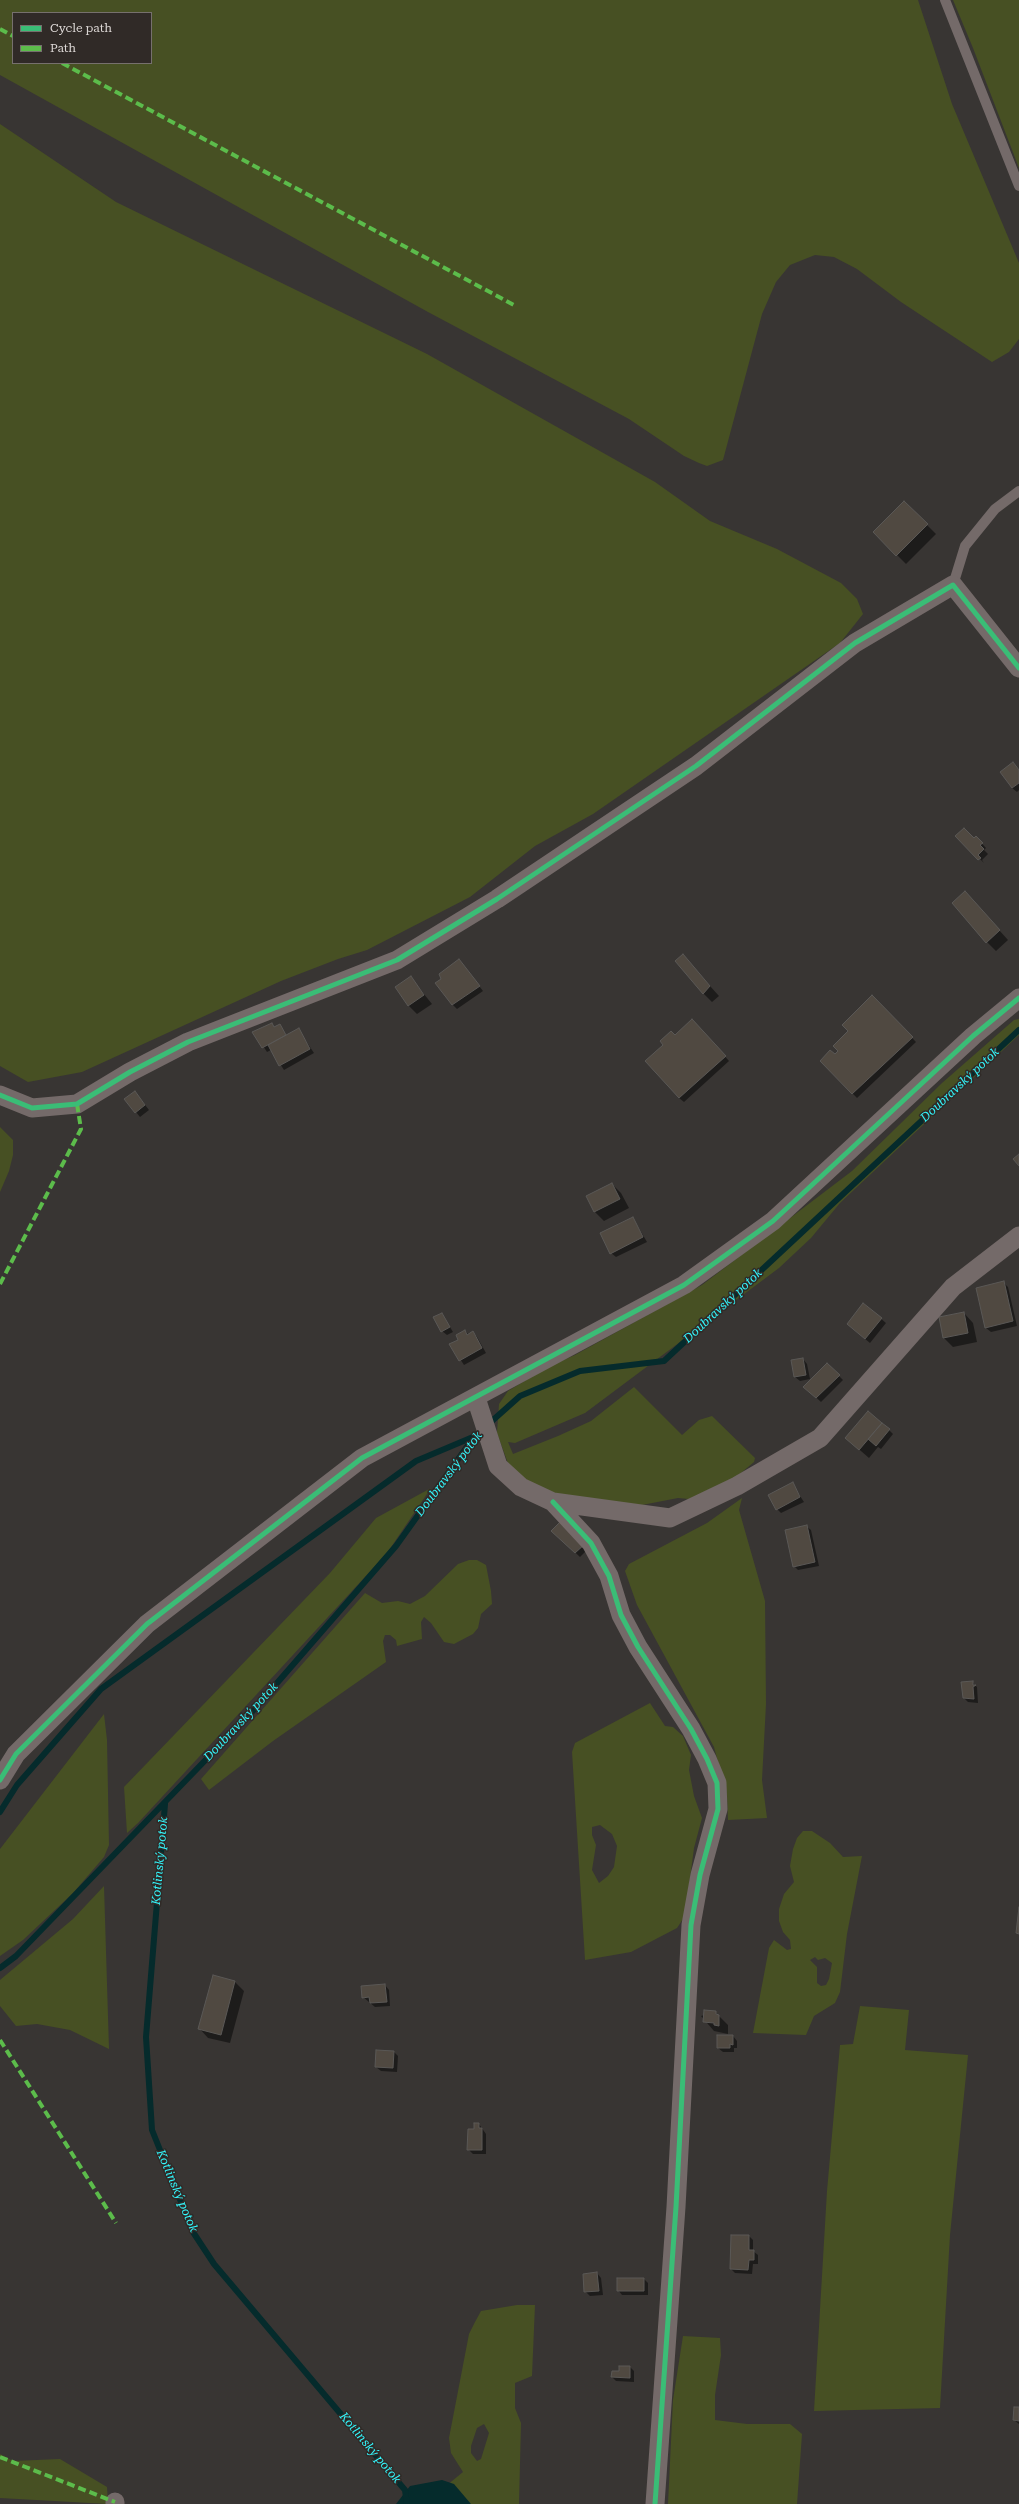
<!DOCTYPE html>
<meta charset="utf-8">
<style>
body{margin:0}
#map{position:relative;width:1019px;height:2504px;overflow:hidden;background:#383533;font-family:"Roboto Serif",serif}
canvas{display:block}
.legend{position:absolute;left:12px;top:12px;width:140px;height:52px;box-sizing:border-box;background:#302a27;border:1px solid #76706d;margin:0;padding:5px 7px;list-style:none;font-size:12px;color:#ded9d7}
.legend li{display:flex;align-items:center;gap:8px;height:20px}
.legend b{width:20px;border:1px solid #76706d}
</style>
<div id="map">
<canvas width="1019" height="2504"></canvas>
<ul class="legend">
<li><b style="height:5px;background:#3abd76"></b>Cycle path</li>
<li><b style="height:5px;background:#5cbc4b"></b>Path</li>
</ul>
</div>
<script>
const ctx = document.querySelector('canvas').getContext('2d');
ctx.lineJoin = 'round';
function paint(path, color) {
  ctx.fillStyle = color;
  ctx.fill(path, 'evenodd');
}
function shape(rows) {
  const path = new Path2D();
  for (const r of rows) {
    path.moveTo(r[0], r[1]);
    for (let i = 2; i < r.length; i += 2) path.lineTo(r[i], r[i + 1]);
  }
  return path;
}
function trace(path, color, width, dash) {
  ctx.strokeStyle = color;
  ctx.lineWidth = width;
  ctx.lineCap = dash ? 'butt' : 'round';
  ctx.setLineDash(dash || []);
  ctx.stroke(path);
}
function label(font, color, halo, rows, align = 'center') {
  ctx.font = font + ' "Roboto Serif",serif';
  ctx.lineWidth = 3;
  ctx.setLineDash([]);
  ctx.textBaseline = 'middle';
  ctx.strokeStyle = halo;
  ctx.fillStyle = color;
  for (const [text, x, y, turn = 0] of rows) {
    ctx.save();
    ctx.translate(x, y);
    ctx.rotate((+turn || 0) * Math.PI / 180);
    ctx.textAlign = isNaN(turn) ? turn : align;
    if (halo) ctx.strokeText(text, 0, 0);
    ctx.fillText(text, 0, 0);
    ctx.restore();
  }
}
paint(shape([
 [0,0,918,0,952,104,1019,263,1019,339,1009,352,992,362,901,302,857,269,834,257,815,255,790,265,776,282,762,314,723,460,707,466,699,463,684,456,629,419,428,312,0,75],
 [13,13,151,13,151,63,13,63],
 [953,0,1019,0,1019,168,973,48],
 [0,124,116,202,427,354,655,482,710,521,777,549,841,583,857,599,863,614,840,643,593,814,535,846,470,897,367,950,338,959,281,981,82,1072,28,1082,0,1066],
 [1019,1019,1019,1035,840,1203,811,1238,779,1268,585,1413,515,1443,508,1442,513,1454,558,1436,591,1421,634,1387,682,1435,699,1420,712,1416,755,1458,754,1462,735,1478,689,1499,678,1498,642,1505,558,1501,510,1469,497,1433,499,1404,508,1391,548,1367,575,1355,702,1285,852,1171,942,1083,1014,1020],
 [0,1127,13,1140,13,1155,9,1171,0,1192],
 [431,1488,387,1553,138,1823,127,1833,124,1787,330,1573,376,1518],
 [742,1498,739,1510,765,1601,766,1704,762,1780,767,1818,728,1820,727,1795,714,1747,637,1605,625,1571,629,1564,707,1523],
 [469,1560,477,1560,486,1565,491,1591,492,1604,481,1614,478,1628,473,1634,454,1644,444,1642,431,1623,424,1617,421,1622,422,1639,397,1646,396,1640,390,1635,385,1635,383,1641,386,1662,273,1741,209,1790,201,1779,365,1593,382,1603,398,1601,410,1604,425,1596,458,1564],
 [650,1703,665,1726,673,1727,683,1736,691,1755,689,1770,694,1796,702,1818,694,1848,685,1916,677,1928,631,1952,585,1960,572,1752,575,1743],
 [600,1825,612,1834,617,1846,614,1867,608,1876,599,1883,592,1870,596,1845,592,1835,592,1827],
 [104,1714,107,1740,109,1845,104,1857,73,1893,23,1940,0,1956,0,1849],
 [803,1831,812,1831,830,1843,843,1857,862,1856,847,1934,840,1992,835,2003,814,2016,806,2035,753,2033,769,1948,774,1940,787,1950,791,1949,790,1940,783,1932,779,1921,779,1909,784,1894,794,1882,790,1866,793,1849,797,1838],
 [815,1957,818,1960,825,1958,832,1963,829,1979,826,1985,821,1986,817,1983,817,1967,810,1960],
 [104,1886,109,2049,70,2030,37,2024,16,2026,0,2006,0,1980,73,1919],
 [860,2006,909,2010,905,2050,968,2055,950,2235,940,2408,814,2411,827,2191,840,2045,853,2044],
 [517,2305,535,2305,532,2376,515,2383,515,2408,521,2423,519,2504,424,2504,463,2472,451,2453,449,2438,469,2334,475,2322,481,2311],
 [484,2424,489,2433,481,2459,477,2461,471,2453,471,2446,477,2428],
 [683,2336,720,2338,721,2355,715,2395,715,2420,747,2424,790,2424,802,2434,797,2504,668,2504,673,2400],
 [0,2454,13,2461,60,2459,107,2487,108,2504,0,2498]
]), '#475023');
paint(shape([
 [442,2480,454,2484,471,2504,396,2504,410,2486]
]), '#052b2c');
paint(shape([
 [904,502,936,534,906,564,874,532],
 [1013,763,1019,770,1019,790,1017,792,1012,788],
 [957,836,974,840,976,837,986,848,984,850,988,854,982,860,984,863],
 [965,892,1008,940,996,951,987,942],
 [683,956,719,996,712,1002,703,993],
 [459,960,483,991,457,1009,452,1004],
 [411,978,432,1004,417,1014,408,1005],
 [872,996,916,1042,857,1098,821,1061,835,1056,840,1051,849,1031],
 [272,1025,275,1028,280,1026,287,1036,298,1029,314,1053,284,1070,271,1050,267,1052,254,1032],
 [697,1025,729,1061,684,1102,679,1098,675,1036],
 [135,1092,149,1110,140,1117,136,1112],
 [612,1184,621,1193,629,1208,604,1221,595,1212],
 [633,1218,647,1242,616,1257,611,1253],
 [1003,1282,1008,1287,1017,1326,991,1332,986,1328],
 [864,1304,886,1323,870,1343,852,1328],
 [964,1313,973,1323,977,1342,953,1347,944,1338],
 [442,1314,453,1332,447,1335,442,1331],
 [465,1331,469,1335,473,1332,477,1337,486,1353,464,1365,451,1345,460,1340],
 [803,1359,807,1364,810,1379,800,1381,795,1377],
 [827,1364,843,1380,821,1402,805,1387],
 [889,1430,893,1434,881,1449,878,1447,869,1458,846,1438],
 [792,1484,804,1502,781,1513,777,1509],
 [806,1526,811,1530,819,1566,798,1570,794,1566],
 [553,1531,588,1549,580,1557],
 [972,1682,977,1687,978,1703,968,1702,963,1697],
 [235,1982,244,1991,230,2043,208,2038,199,2028],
 [385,1985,389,1990,390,2006,375,2007,363,1997],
 [715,2012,728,2025,728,2034,714,2031,701,2016],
 [733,2036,737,2041,737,2048,734,2048,734,2052,723,2052,718,2048],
 [394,2052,398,2056,397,2072,381,2071,376,2067],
 [479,2124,486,2134,486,2154,473,2154,468,2149,475,2130],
 [749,2236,753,2240,753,2251,758,2255,758,2264,753,2264,752,2274,735,2273,731,2269],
 [597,2273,601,2278,603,2295,590,2296,585,2291],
 [618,2279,644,2279,648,2283,648,2295,622,2295,618,2290],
 [630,2367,634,2371,634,2382,616,2381,612,2377],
 [1019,2408,1019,2424,1014,2420]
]), '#0007');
trace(shape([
 [165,1804,146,2037,152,2130,193,2232,214,2264,405,2490,407,2504],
 [0,1812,17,1785,101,1689,416,1461,473,1437],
 [0,1968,16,1956,251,1713,396,1546,474,1437,520,1396,580,1371,664,1361,1019,1030]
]), '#052b2c', 6);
const building = shape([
 [904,501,928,524,896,556,873,532,904,501],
 [1013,762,1019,770,1019,783,1012,788,1000,772,1013,762],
 [964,828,974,838,976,836,983,843,980,845,984,849,978,855,981,858,978,860,955,836,964,828],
 [965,891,1000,930,986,943,952,903,965,891],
 [683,954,710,986,703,994,675,961,683,954],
 [459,959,480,986,452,1005,435,983,441,979,439,974,459,959],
 [411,976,424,995,408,1006,395,987,411,976],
 [872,995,913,1037,852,1094,820,1061,830,1050,835,1054,838,1051,833,1046,848,1031,842,1025,872,995],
 [692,1019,726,1056,679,1098,645,1061,663,1045,660,1041,671,1031,675,1035,692,1019],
 [272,1023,274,1027,280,1024,286,1035,262,1048,252,1032,272,1023],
 [299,1028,310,1049,279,1066,268,1045,299,1028],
 [135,1091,145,1105,135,1113,124,1099,135,1091],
 [1019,1154,1019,1166,1013,1159,1019,1154],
 [612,1183,620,1199,594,1212,586,1196,612,1183],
 [633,1217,643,1237,610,1254,600,1233,633,1217],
 [1004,1281,1013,1321,985,1328,976,1288,1004,1281],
 [863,1303,882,1318,865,1339,847,1324,863,1303],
 [964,1312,968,1333,943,1338,939,1317,964,1312],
 [442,1313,450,1327,441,1332,433,1317,442,1313],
 [465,1330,467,1335,473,1331,482,1348,459,1361,449,1344,458,1340,456,1335,465,1330],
 [803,1358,806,1375,794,1377,791,1360,803,1358],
 [827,1363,840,1375,816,1398,803,1387,827,1363],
 [868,1411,882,1423,859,1450,845,1438,868,1411],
 [882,1423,890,1429,876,1446,868,1439,882,1423],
 [793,1482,800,1497,776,1510,768,1495,793,1482],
 [562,1520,585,1544,575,1553,551,1531,562,1520],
 [807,1525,815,1562,793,1567,785,1530,807,1525],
 [973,1681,973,1685,976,1685,973,1687,974,1699,963,1698,961,1682,973,1681],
 [1019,1907,1019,1934,1016,1933,1019,1907],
 [213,1975,235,1981,221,2035,198,2029,213,1975],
 [385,1984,387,2002,370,2003,369,1997,362,1998,361,1986,385,1984],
 [704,2010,716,2011,716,2014,719,2015,719,2026,714,2025,714,2023,703,2022,704,2010],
 [717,2035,733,2035,733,2045,730,2044,730,2048,717,2048,717,2035],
 [376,2050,394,2051,393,2068,375,2067,376,2050],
 [474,2123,479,2123,479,2128,482,2128,482,2150,467,2150,468,2129,474,2129,474,2123],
 [731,2235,749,2235,749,2250,754,2250,754,2260,749,2260,748,2270,730,2269,731,2235],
 [597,2272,599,2291,584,2292,583,2274,597,2272],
 [617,2278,644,2278,644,2291,617,2291,617,2278],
 [619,2366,630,2366,630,2378,611,2377,612,2371,619,2371,619,2366],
 [1014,2407,1019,2407,1019,2421,1013,2420,1014,2407]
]);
paint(building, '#504941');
trace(building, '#5a5856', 1);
trace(shape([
 [945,0,1019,186],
 [953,585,965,546,995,509,1019,491]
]), '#746a69', 10);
trace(shape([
 [0,1095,32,1108,77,1104,130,1072,188,1042,397,960,497,899,696,766,855,643,953,585,1019,668],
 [476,1398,498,1466,521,1487,553,1502,670,1518,737,1486,820,1438,953,1287,1019,1236],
 [553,1502,591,1543,609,1576,621,1615,638,1647,691,1729,707,1759,717,1783,718,1809,700,1875,691,1925,676,2207,655,2504],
 [0,1780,16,1754,147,1624,362,1458,684,1285,773,1221,973,1036,1019,998],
 [115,2504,115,2502]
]), '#746a69', 19);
trace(shape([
 [0,29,13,36],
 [62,63,514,305],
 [0,1284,81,1129,77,1104],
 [0,2040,116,2223],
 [0,2457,115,2502]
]), '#5cbc4b', 4, [8, 4]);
trace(shape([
 [0,1095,32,1108,77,1104,130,1072,188,1042,397,960,497,899,696,766,855,643,953,585,1019,668],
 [553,1502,591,1543,609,1576,621,1615,638,1647,691,1729,707,1759,717,1783,718,1809,700,1875,691,1925,676,2207,655,2504],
 [0,1780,16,1754,147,1624,362,1458,684,1285,773,1221,973,1036,1019,998]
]), '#3abd76', 5);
label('italic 12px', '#33f7fd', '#302a27', [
 ["Doubravský potok",960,1085,-43],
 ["Doubravský potok",723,1306,-43],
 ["Doubravský potok",449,1474,-53],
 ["Doubravský potok",241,1722,-47],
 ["Kotlinský potok",160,1861,-85],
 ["Kotlinský potok",177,2191,67],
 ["Kotlinský potok",370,2448,50]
]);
</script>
